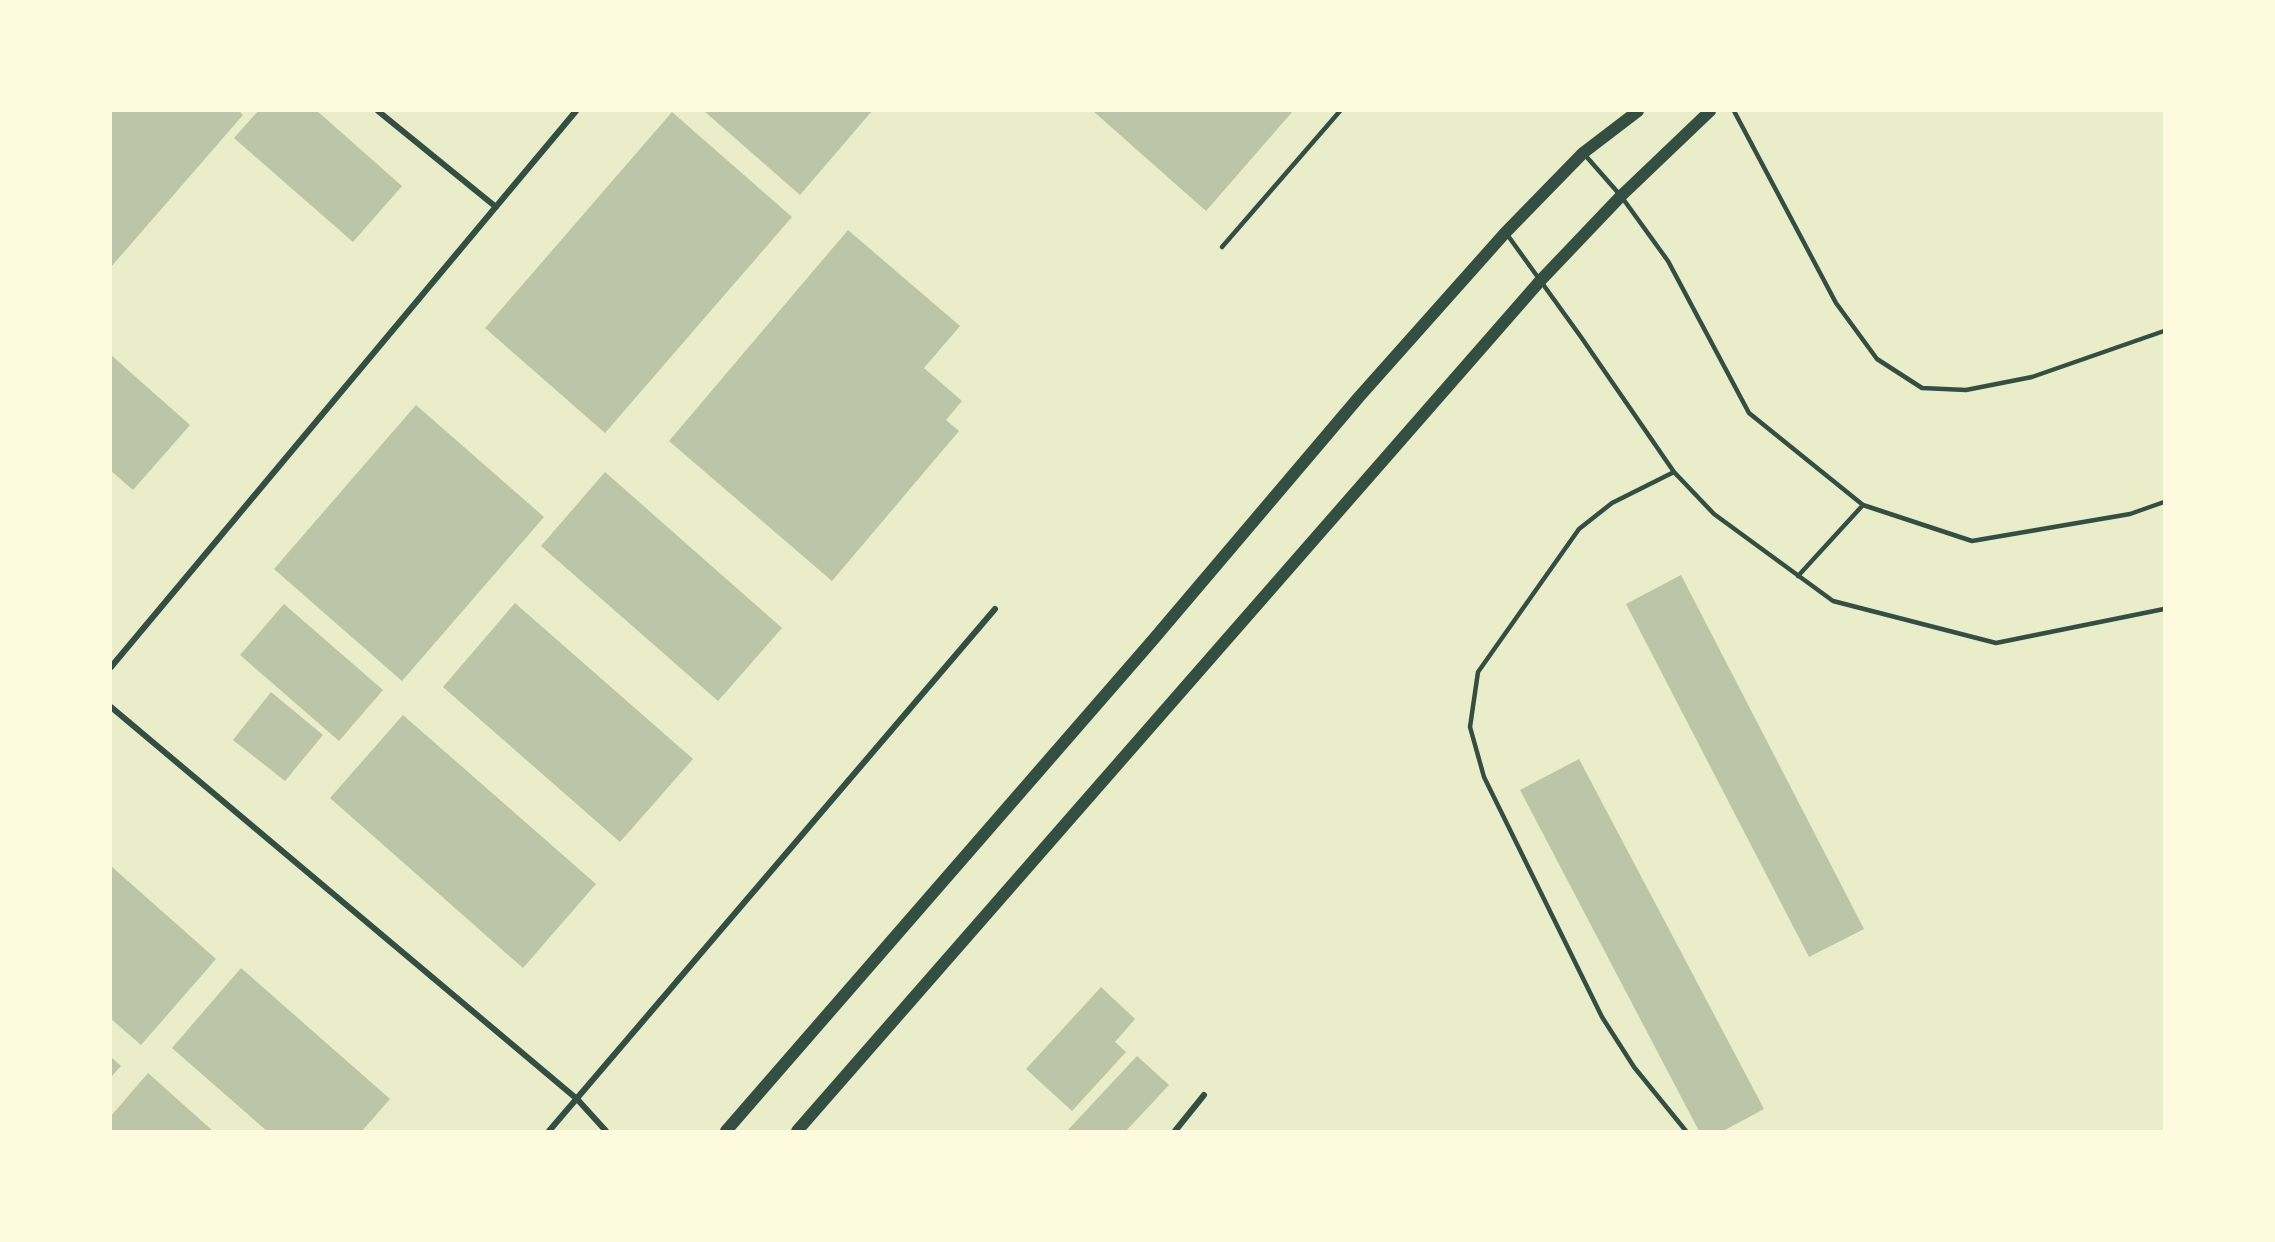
<!DOCTYPE html>
<style>
body{margin:0}
#map{position:relative;width:2275px;height:1242px;overflow:hidden;background:#e9edc9;font-family:Helvetica,sans-serif}
canvas{display:block}
.frame{position:absolute;inset:0;border:112px solid #fefae0;pointer-events:none}
</style>
<div id="map">
<canvas width="2275" height="1242"></canvas>
<div class="frame"></div>
</div>
<script>
const ctx = document.querySelector('canvas').getContext('2d');
ctx.lineJoin = 'round';
function paint(path, color) {
  ctx.fillStyle = color;
  ctx.fill(path, 'evenodd');
}
function shape(rows) {
  const path = new Path2D();
  for (const r of rows) {
    path.moveTo(r[0], r[1]);
    for (let i = 2; i < r.length; i += 2) path.lineTo(r[i], r[i + 1]);
  }
  return path;
}
function trace(path, color, width, dash) {
  ctx.strokeStyle = color;
  ctx.lineWidth = width;
  ctx.lineCap = dash ? 'butt' : 'round';
  ctx.setLineDash(dash || []);
  ctx.stroke(path);
}
paint(shape([
 [111,111,239,111,243,115,111,267],
 [258,111,317,111,402,186,353,242,234,138],
 [704,111,872,111,800,195],
 [1093,111,1293,111,1206,211],
 [672,112,792,217,605,433,485,328],
 [848,230,960,326,924,368,962,401,946,420,959,431,832,581,669,441],
 [111,355,190,425,133,490,111,471],
 [416,405,544,517,402,681,274,569],
 [605,472,782,628,718,701,541,546],
 [1681,575,1864,929,1809,957,1626,604],
 [515,603,693,759,620,842,443,687],
 [284,604,383,690,339,741,240,655],
 [271,692,323,735,285,781,233,740],
 [403,715,596,884,523,968,330,798],
 [1579,759,1764,1109,1723,1131,1699,1131,1520,790],
 [111,866,216,959,141,1045,111,1019],
 [241,968,390,1099,362,1131,267,1131,172,1048],
 [1101,987,1135,1019,1115,1042,1126,1052,1072,1111,1026,1069],
 [1137,1056,1169,1085,1126,1131,1067,1131],
 [111,1057,121,1066,111,1077],
 [148,1073,213,1131,111,1131,111,1116]
]), '#bcc5a7');
trace(shape([
 [1734,111,1836,303,1877,359,1922,388,1966,390,2032,377,2164,331],
 [1585,155,1621,196,1668,261,1749,413,1863,505,1972,541,2130,514,2164,502],
 [1506,233,1581,337,1674,472,1714,514,1833,601,1996,643,2164,609],
 [1222,247,1340,111],
 [1674,472,1612,503,1579,529,1478,672,1470,727,1484,777,1602,1017,1634,1067,1686,1131],
 [1798,576,1863,505]
]), '#344e41', 4.5);
trace(shape([
 [378,111,496,207],
 [111,667,576,111],
 [111,707,577,1099,606,1131],
 [549,1131,995,609],
 [1175,1131,1204,1095]
]), '#344e41', 6);
trace(shape([
 [726,1131,1152,641,1359,397,1505,233,1583,153,1638,111],
 [797,1131,1540,281,1621,196,1710,111]
]), '#344e41', 12);
</script>
